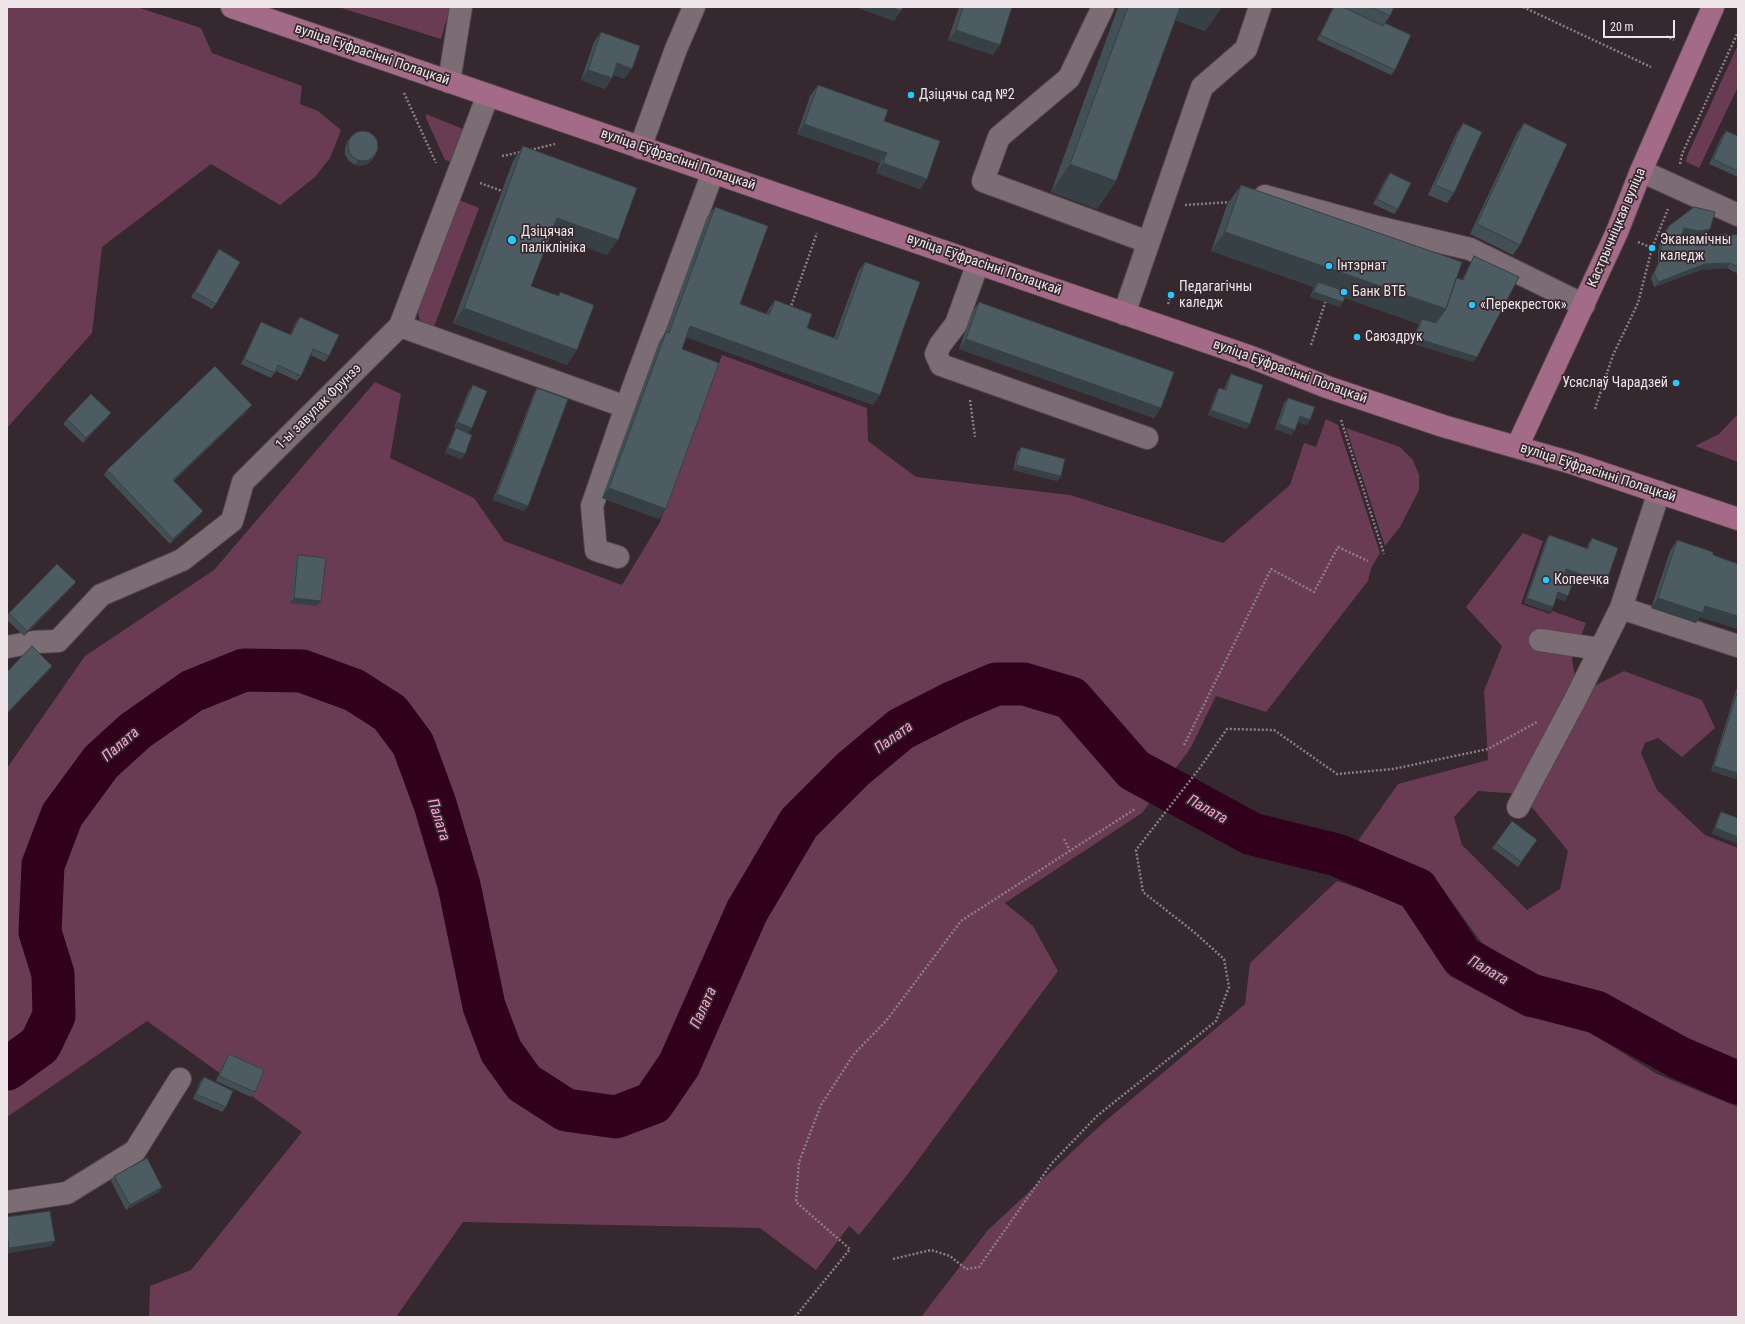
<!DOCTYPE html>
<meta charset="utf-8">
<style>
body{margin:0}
#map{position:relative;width:1745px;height:1324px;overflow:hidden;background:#35282e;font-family:"Roboto Condensed",sans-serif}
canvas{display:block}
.frame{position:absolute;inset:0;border:8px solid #eee5e9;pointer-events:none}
.scale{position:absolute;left:1603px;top:20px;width:72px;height:18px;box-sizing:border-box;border:2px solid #eee5e9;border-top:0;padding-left:5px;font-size:12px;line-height:14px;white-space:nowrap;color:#eee5e9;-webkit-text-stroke:3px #35282e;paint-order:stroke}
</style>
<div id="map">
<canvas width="1745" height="1324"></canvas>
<div class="frame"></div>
<div class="scale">20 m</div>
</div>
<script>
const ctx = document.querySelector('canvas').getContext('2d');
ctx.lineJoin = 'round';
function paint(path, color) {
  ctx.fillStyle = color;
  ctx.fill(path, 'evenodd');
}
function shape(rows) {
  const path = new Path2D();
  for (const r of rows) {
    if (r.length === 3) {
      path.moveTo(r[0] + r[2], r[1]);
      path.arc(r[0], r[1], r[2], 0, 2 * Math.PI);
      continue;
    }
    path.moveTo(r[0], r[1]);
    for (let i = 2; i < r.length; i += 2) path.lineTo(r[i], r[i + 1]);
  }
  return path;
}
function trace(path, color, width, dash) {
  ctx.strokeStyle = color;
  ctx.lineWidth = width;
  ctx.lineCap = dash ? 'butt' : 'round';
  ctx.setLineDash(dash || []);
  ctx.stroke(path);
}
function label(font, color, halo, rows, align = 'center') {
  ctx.font = font + ' "Roboto Condensed",sans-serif';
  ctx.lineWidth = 3.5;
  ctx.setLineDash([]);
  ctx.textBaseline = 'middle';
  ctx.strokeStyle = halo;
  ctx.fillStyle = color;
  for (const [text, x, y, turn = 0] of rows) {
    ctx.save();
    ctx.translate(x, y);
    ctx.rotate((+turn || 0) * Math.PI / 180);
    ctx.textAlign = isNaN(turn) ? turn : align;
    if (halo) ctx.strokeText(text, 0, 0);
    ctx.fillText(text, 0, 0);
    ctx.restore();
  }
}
paint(shape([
 [7,7,137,7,201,28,212,53,302,86,300,104,318,111,341,130,330,158,315,177,280,205,211,164,102,247,92,333,7,428],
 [338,7,450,7,441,39],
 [1738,45,1738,87,1699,168,1686,162,1687,156],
 [426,114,463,129,451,162,445,160,426,118],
 [459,200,479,208,432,332,425,328,420,321,418,313,420,304],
 [722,355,867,408,868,441,916,477,1070,495,1223,543,1290,485,1304,443,1316,447,1326,419,1338,425,1380,553,1371,568,1368,581,1266,712,1216,696,1190,749,1142,813,1005,903,1033,926,1058,971,907,1175,859,1235,849,1226,816,1270,760,1228,463,1222,396,1317,149,1317,150,1286,191,1270,302,1132,147,1021,7,1117,7,768,85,656,214,570,375,382,401,394,390,458,474,498,504,541,622,585,660,522],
 [1737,415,1738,462,1695,446,1719,434],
 [1346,428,1400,447,1413,460,1419,475,1419,490,1400,527,1385,546],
 [1523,533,1543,541,1521,604,1550,614,1552,611,1586,623,1572,659,1578,694,1624,671,1702,700,1715,728,1682,757,1658,738,1645,743,1641,753,1657,790,1705,835,1738,848,1738,1062,1686,1041,1604,994,1538,978,1481,942,1434,877,1355,845,1398,784,1488,760,1484,691,1502,646,1466,607],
 [1478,791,1521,794,1568,851,1560,889,1527,910,1462,845,1454,817],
 [1337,881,1400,902,1450,976,1526,1017,1571,1021,1657,1074,1738,1107,1738,1317,921,1317,988,1230,1103,1123,1245,1004,1250,963]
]), '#693c54');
trace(shape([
 [7,1069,40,1045,54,1016,53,974,40,932,43,865,62,815,101,762,135,731,192,691,244,670,302,671,354,690,390,713,413,744,435,804,459,885,484,1006,501,1051,524,1083,566,1110,616,1117,653,1103,679,1065,747,911,799,823,853,769,901,729,954,702,996,684,1024,684,1071,698,1134,770,1252,834,1337,855,1417,889,1462,957,1531,995,1596,1012,1680,1058,1738,1083]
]), '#30001d', 43);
const minor = shape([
 [1103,7,1069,78,999,137,983,181,1148,242],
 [449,82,461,7],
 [640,148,676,49,694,7],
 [1641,171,1738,215],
 [1265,196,1381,228,1470,249,1584,305],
 [978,263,956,324,940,345,936,354,941,365,1147,438],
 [1124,314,1202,87,1246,49,1260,7],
 [400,326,626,407],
 [1659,492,1621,608,1738,646],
 [618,557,596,550,592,506,626,407,713,172],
 [1540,640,1600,649],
 [7,647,34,642,58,641,101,595,182,560,232,521,243,482,400,326,488,95],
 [1518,807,1575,700,1621,608],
 [7,1202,67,1193,135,1151,180,1079]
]);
const major = shape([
 [232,7,1251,357,1327,387,1443,426,1572,463,1738,519],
 [1517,447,1617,232,1641,171,1713,7]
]);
trace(minor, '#53474d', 24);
trace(major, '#53474d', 24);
trace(shape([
 [1523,7,1651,67],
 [1666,36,1674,40],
 [404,93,436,163],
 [530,150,555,144],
 [502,156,521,152],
 [1680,164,1682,154,1738,32],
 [480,183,502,191],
 [1185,205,1232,202],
 [1638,242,1652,248],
 [1168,304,1171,295],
 [790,309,817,233],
 [1311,345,1326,300],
 [970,400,975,437],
 [1595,409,1613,355,1638,303,1652,248,1668,209],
 [1341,420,1384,554],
 [1184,745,1271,569,1314,592,1338,547,1368,561],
 [1064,839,1070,851],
 [893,1259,931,1250,950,1256,966,1269,979,1267,1052,1163,1097,1116,1216,1021,1229,987,1224,959,1194,932,1143,892,1136,850,1199,769,1227,729,1274,730,1337,774,1393,769,1488,749,1537,722],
 [795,1317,850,1249,796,1202,799,1162,821,1105,854,1054,886,1021,961,921,1135,809]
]), '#897e83', 2.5, [2, 2]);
trace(minor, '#7c6d74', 22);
trace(major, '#a36b88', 22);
paint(shape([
 [959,7,1012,7,993,55,948,40],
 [1118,7,1222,7,1205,31,1175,20,1116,181,1097,209,1051,192],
 [1333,7,1394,7,1390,16,1385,23,1395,70,1391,75,1317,40],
 [601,32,624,79,614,75,605,89,581,80,594,42],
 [818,85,884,121,927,179,920,189,876,173,880,163,797,134,810,96],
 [1463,123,1454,193,1447,203,1428,195,1456,134],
 [1524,123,1520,245,1513,255,1470,234,1517,133],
 [1726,131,1738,136,1738,177,1709,164,1722,136],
 [351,137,376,154,373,159,368,164,361,166,355,165,349,161,345,155,345,148,347,142],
 [523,146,607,255,551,234,531,286,558,296,560,292,567,365,453,323,513,161],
 [1390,173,1398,209,1394,214,1373,204,1386,178],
 [1241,185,1456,278,1462,280,1474,256,1473,362,1411,343,1419,324,1345,298,1343,302,1340,307,1310,297,1314,287,1211,251,1227,205],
 [715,207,740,304,766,314,768,310,775,300,807,328,834,338,858,272,865,262,873,405,686,337,682,349,666,509,659,519,602,498,659,342,665,332,707,217],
 [1669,226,1710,229,1706,234,1695,236,1682,234,1679,243,1738,235,1738,274,1727,268,1701,270,1654,287,1651,278,1658,263,1658,252,1660,241,1665,231],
 [219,249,216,304,212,309,191,297],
 [979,302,1161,408,1154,418,959,349,972,312],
 [300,317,329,356,325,362,311,355,301,376,297,381,276,371,271,378,241,364,258,327,261,322,290,335,296,322],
 [1231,374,1250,424,1246,429,1208,415,1216,393,1219,388,1224,389,1228,379],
 [473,385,468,433,465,454,461,459,445,453,453,433,456,428,454,427,469,390],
 [537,388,528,506,524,511,493,500,534,393],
 [1288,398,1307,425,1298,422,1295,430,1291,435,1275,429,1284,403],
 [248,410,174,481,203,511,199,516,170,544,104,475,107,470],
 [111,413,107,418,83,443,63,424,67,419],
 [1021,447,1061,476,1057,481,1013,470,1017,453],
 [1549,535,1587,548,1588,544,1592,538,1606,583,1602,588,1564,575,1562,581,1568,596,1565,601,1556,598,1553,607,1550,612,1524,603,1546,540],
 [1677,540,1713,555,1738,564,1738,629,1700,617,1696,623,1651,608,1670,551],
 [298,555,321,601,317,606,290,603,295,560],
 [72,587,24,636,7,620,7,615,9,613],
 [1738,687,1738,775,1735,779,1711,771,1736,690],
 [1721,812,1738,818,1712,834,1718,817],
 [1512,821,1537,840,1518,867,1492,848],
 [229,1054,255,1092,251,1097,216,1081,225,1059],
 [204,1077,226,1107,222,1112,193,1099,200,1082],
 [114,1176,159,1192,126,1210,111,1181],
 [7,1217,51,1246,7,1253]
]), '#424f55');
paint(shape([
 [855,7,891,7,901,11,894,21],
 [1173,7,1222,7,1205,31,1167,17],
 [956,30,1000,45,993,55,948,40],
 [617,63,632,69,624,79,610,74],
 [588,70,612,78,605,89,581,80],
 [804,124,887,153,880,163,797,134],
 [376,154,373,159,368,164,361,166,355,165,358,160],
 [883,163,927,179,920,189,876,173],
 [1070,164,1116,181,1097,209,1051,192],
 [557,218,618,240,607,255,546,233],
 [1684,228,1710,229,1706,234,1695,236,1680,233],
 [1225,232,1446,309,1432,328,1422,319,1419,324,1316,288,1318,282,1314,287,1211,251],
 [1730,263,1727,268,1701,270,1654,287,1658,282,1705,264],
 [1314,292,1343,302,1340,307,1310,297],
 [464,308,577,350,567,365,453,323],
 [690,326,880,395,873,405,683,336],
 [1415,338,1477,357,1473,362,1411,343],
 [966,339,1161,408,1154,418,959,349],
 [252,405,248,410,170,485,173,480],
 [1211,410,1250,424,1246,429,1208,415],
 [111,413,107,418,83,443,86,438],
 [1300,416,1310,420,1307,425,1296,421],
 [457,422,472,428,468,433,454,427],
 [1279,424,1295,430,1291,435,1275,429],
 [448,448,465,454,461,459,445,453],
 [1016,465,1061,476,1057,481,1013,470],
 [609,488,666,509,659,519,602,498],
 [497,494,528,506,524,511,493,500],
 [203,511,199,516,170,544,173,539],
 [1566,569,1606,583,1602,588,1563,574],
 [76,582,72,587,24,636,27,631],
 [1558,592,1568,596,1565,601,1555,597],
 [294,598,321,601,317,606,290,603],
 [1527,598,1553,607,1550,612,1524,603],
 [1658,598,1705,606,1738,616,1738,629,1700,617,1696,623,1651,608],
 [52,666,49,671,7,714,7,713],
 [1714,766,1738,773,1738,775,1735,779,1711,771],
 [1715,828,1738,837,1738,844,1712,834],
 [162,1187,159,1192,126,1210,130,1205],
 [55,1241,51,1246,7,1253,7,1251,9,1248]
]), '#364045');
const building = shape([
 [891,7,903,7,901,11,891,7],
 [963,7,1012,7,1000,45,956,30,963,7],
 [1128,7,1180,7,1116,181,1070,164,1128,7],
 [1334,7,1343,7,1383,26,1385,23,1411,35,1395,70,1320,35,1334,7],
 [1371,7,1394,7,1390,16,1371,7],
 [601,32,640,46,632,69,617,63,612,78,588,70,601,32],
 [818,85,888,110,884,121,940,141,927,179,883,163,887,153,804,124,818,85],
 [1463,123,1482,132,1454,193,1435,185,1463,123],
 [1524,123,1567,144,1520,245,1477,224,1524,123],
 [363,146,15],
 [1726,131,1738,136,1738,171,1713,159,1726,131],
 [523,146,637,188,618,240,557,218,531,286,559,296,560,292,594,305,577,350,464,308,523,146],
 [1390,173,1411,183,1398,209,1377,199,1390,173],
 [1241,185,1462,262,1446,309,1225,232,1241,185],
 [715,207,768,226,740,304,769,315,775,300,812,314,807,328,837,339,865,262,920,282,880,395,690,326,682,349,719,363,666,509,609,488,666,332,669,333,715,207],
 [1694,207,1715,212,1710,229,1699,231,1684,228,1679,243,1721,234,1738,235,1738,267,1730,263,1705,264,1658,282,1654,273,1661,258,1661,247,1664,236,1669,226,1694,207],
 [219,249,240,262,216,304,195,292,219,249],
 [1474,256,1519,277,1477,357,1415,338,1422,319,1436,323,1446,309,1456,278,1463,280,1474,256],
 [1318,282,1347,292,1343,302,1314,292,1318,282],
 [979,302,1174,372,1161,408,966,339,979,302],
 [300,317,339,335,329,356,313,349,301,376,278,365,275,373,244,359,261,322,291,335,300,317],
 [215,366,252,405,173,480,203,511,173,539,107,470,215,366],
 [1231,374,1263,385,1250,424,1211,410,1219,388,1226,390,1231,374],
 [473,385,487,391,472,428,457,422,473,385],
 [537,388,568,399,528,506,497,494,537,388],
 [91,394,111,413,86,438,67,419,91,394],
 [1288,398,1315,407,1310,420,1300,416,1295,430,1279,424,1288,398],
 [456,428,472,435,465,454,448,448,456,428],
 [1021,447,1065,459,1061,476,1016,465,1021,447],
 [1549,535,1588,549,1592,538,1618,548,1606,583,1566,569,1562,581,1572,585,1568,596,1558,592,1553,607,1527,598,1549,535],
 [1677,540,1713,552,1713,555,1738,564,1738,616,1705,606,1703,613,1658,598,1677,540],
 [298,555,326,558,321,601,294,598,298,555],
 [57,564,76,582,27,631,9,613,57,564],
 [32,646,52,666,7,713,7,672,32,646],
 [1738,690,1738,773,1714,766,1738,690],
 [1721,812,1738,818,1738,837,1715,828,1721,812],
 [1512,821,1537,840,1521,862,1496,843,1512,821],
 [229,1054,264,1070,255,1092,219,1076,229,1054],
 [204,1077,233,1091,226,1107,196,1094,204,1077],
 [147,1158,162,1187,130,1205,114,1176,147,1158],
 [50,1211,55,1241,9,1248,7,1232,7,1217,50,1211]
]);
paint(building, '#4d5c63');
trace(building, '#364045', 1);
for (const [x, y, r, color] of [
 [911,95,4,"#25c9fe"],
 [512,240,5,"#25c9fe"],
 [1652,248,4,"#25c9fe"],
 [1329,266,4,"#25c9fe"],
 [1344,292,4,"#25c9fe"],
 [1171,295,4,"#25c9fe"],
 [1472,305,4,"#25c9fe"],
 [1357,337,4,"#25c9fe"],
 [1676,383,4,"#25c9fe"],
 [1546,580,4,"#25c9fe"]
]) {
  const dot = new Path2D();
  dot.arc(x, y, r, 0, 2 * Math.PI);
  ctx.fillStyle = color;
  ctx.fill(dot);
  trace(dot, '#35282e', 1.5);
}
label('14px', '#eee5e9', '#35282e', [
 ["вуліца Еўфрасінні Полацкай",372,55,19],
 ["вуліца Еўфрасінні Полацкай",678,160,19],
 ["Кастрычніцкая вуліца",1617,228,-67],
 ["вуліца Еўфрасінні Полацкай",984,265,19],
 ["вуліца Еўфрасінні Полацкай",1290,372,20],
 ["1-ы завулак Фрунзэ",319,407,-45],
 ["вуліца Еўфрасінні Полацкай",1598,473,18]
]);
label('14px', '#eee5e9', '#35282e', [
 ["Дзіцячы сад №2",919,95],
 ["Дзіцячая",521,232],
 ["паліклініка",521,248],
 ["Эканамічны",1660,240],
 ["каледж",1660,256],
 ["Інтэрнат",1337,266],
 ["Педагагічны",1179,287],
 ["каледж",1179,303],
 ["Банк ВТБ",1352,292],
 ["«Перекресток»",1480,305],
 ["Саюздрук",1365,337],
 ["Усяслаў Чарадзей",1668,383,"right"],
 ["Копеечка",1554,580]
], 'left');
label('italic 15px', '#fca1d0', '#35282e', [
 ["Палата",894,738,-36],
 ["Палата",121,745,-41],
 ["Палата",1207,810,29],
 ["Палата",438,820,72],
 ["Палата",1488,971,30],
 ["Палата",704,1008,-66]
]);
</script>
